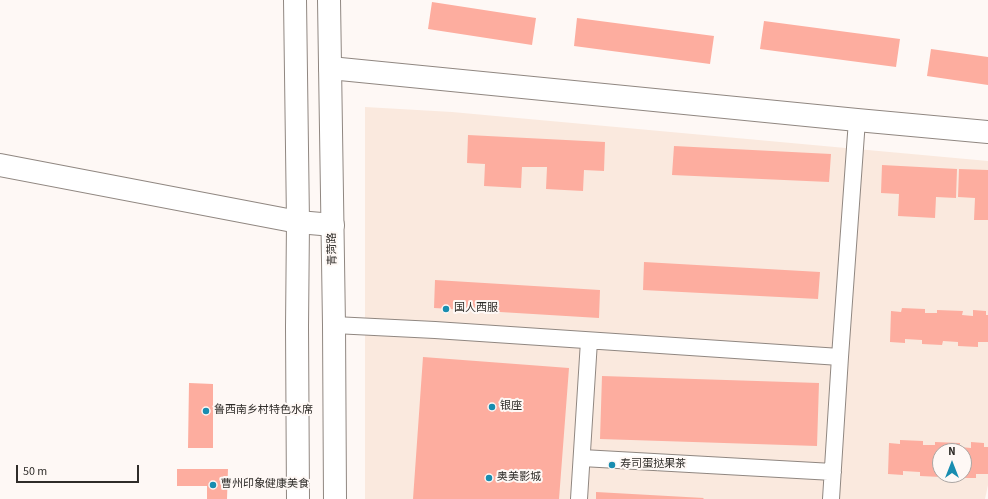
<!DOCTYPE html>
<meta charset="utf-8">
<style>
body{margin:0}
#map{position:relative;width:988px;height:499px;overflow:hidden;background:#fef8f5;font-family:"Source Sans 3",sans-serif}
canvas{display:block}
.north{position:absolute;left:932px;top:443px;width:40px;height:40px;box-sizing:border-box;background:#fef8f5;border:1px solid #aba6a3;border-radius:50%;rotate:0deg;font-size:11px;font-weight:700;line-height:16px;text-align:center;color:#2f2c29}
.north::after{content:'';display:block;margin:auto;width:14px;height:18px;background:#188db0;clip-path:polygon(50% 0,100% 100%,50% 72%,0 100%)}
.scale{position:absolute;left:16px;top:465px;width:123px;height:18px;box-sizing:border-box;border:2px solid #2f2c29;border-top:0;padding-left:5px;font-size:12px;line-height:14px;white-space:nowrap;color:#2f2c29;-webkit-text-stroke:3px #fef8f5;paint-order:stroke}
</style>
<div id="map">
<canvas width="988" height="499"></canvas>
<div class="north">N</div>
<div class="scale">50 m</div>
</div>
<script>
const ctx = document.querySelector('canvas').getContext('2d');
ctx.lineJoin = 'round';
function paint(path, color) {
  ctx.fillStyle = color;
  ctx.fill(path, 'evenodd');
}
function shape(rows) {
  const path = new Path2D();
  for (const r of rows) {
    path.moveTo(r[0], r[1]);
    for (let i = 2; i < r.length; i += 2) path.lineTo(r[i], r[i + 1]);
  }
  return path;
}
function trace(path, color, width, dash) {
  ctx.strokeStyle = color;
  ctx.lineWidth = width;
  ctx.lineCap = dash ? 'butt' : 'round';
  ctx.setLineDash(dash || []);
  ctx.stroke(path);
}
function label(font, color, halo, rows, align = 'center') {
  ctx.font = font + ' "Source Sans 3","Noto Sans SC",sans-serif';
  ctx.lineWidth = 4;
  ctx.setLineDash([]);
  ctx.textBaseline = 'middle';
  ctx.strokeStyle = halo;
  ctx.fillStyle = color;
  for (const [text, x, y, turn = 0] of rows) {
    ctx.save();
    ctx.translate(x, y);
    ctx.rotate((+turn || 0) * Math.PI / 180);
    ctx.textAlign = isNaN(turn) ? turn : align;
    if (halo) ctx.strokeText(text, 0, 0);
    ctx.fillText(text, 0, 0);
    ctx.restore();
  }
}
paint(shape([
 [365,107,452,112,988,161,988,485,985,499,365,499],
 [940,451,964,451,964,475,940,475]
]), '#fae9de');
paint(shape([
 [432,2,536,18,532,45,428,29],
 [577,18,714,36,710,64,574,46],
 [764,21,900,39,896,67,760,49],
 [931,49,988,57,988,85,927,76],
 [468,135,605,142,604,171,584,170,583,191,546,189,547,167,522,167,521,188,484,186,485,164,467,163],
 [674,146,831,154,829,182,672,175],
 [882,165,957,169,956,198,936,197,935,218,898,216,899,194,881,193],
 [959,169,988,170,988,220,974,220,975,198,958,197],
 [644,262,820,272,818,299,643,290],
 [435,280,600,290,599,318,434,308],
 [902,308,925,309,925,313,937,313,937,310,963,311,962,315,973,316,973,310,986,311,986,315,988,315,988,342,978,342,978,347,958,346,958,342,943,341,942,345,922,344,922,340,905,339,905,343,890,342,891,311,901,312],
 [423,357,569,368,559,499,413,499],
 [602,376,819,383,817,446,600,439],
 [189,383,213,384,213,448,188,448],
 [900,440,923,441,923,445,935,445,935,442,960,443,960,447,971,448,971,442,984,443,984,447,988,447,988,474,976,474,976,478,956,478,957,475,964,475,964,451,940,451,941,477,920,476,920,472,903,471,903,475,888,474,889,443,900,444],
 [177,469,228,469,227,499,207,499,207,486,177,486],
 [596,492,704,498,703,499,596,499]
]), '#fdad9f');
const street = shape([
 [334,325,435,330,840,357],
 [582,458,833,472],
 [579,499,589,341],
 [831,499,840,357,857,120]
]);
const secondary = shape([
 [330,68,857,120,988,132],
 [0,165,298,222,333,225]
]);
const primary = shape([
 [295,0,298,222,297,327,298,499],
 [329,0,334,325,335,499]
]);
trace(street, '#908781', 18);
trace(secondary, '#908781', 24);
trace(primary, '#908781', 24);
trace(street, '#fff', 16);
trace(secondary, '#fff', 22);
trace(primary, '#fff', 22);
for (const [x, y, r, color] of [
 [446,309,4,"#188db0"],
 [492,407,4,"#188db0"],
 [206,411,4,"#188db0"],
 [612,465,4,"#188db0"],
 [489,478,4,"#188db0"],
 [213,485,4,"#188db0"]
]) {
  const dot = new Path2D();
  dot.arc(x, y, r, 0, 2 * Math.PI);
  ctx.fillStyle = color;
  ctx.fill(dot);
  trace(dot, '#fef8f5', 1.5);
}
label('11px', '#2f2c29', '#fef8f5', [
 ["青菏路",333,249,-91]
]);
label('11px', '#2f2c29', '#fef8f5', [
 ["国人西服",454,309],
 ["银座",500,407],
 ["鲁西南乡村特色水席",214,411],
 ["寿司蛋挞果茶",620,465],
 ["奥美影城",497,478],
 ["曹州印象健康美食",221,485]
], 'left');
</script>
